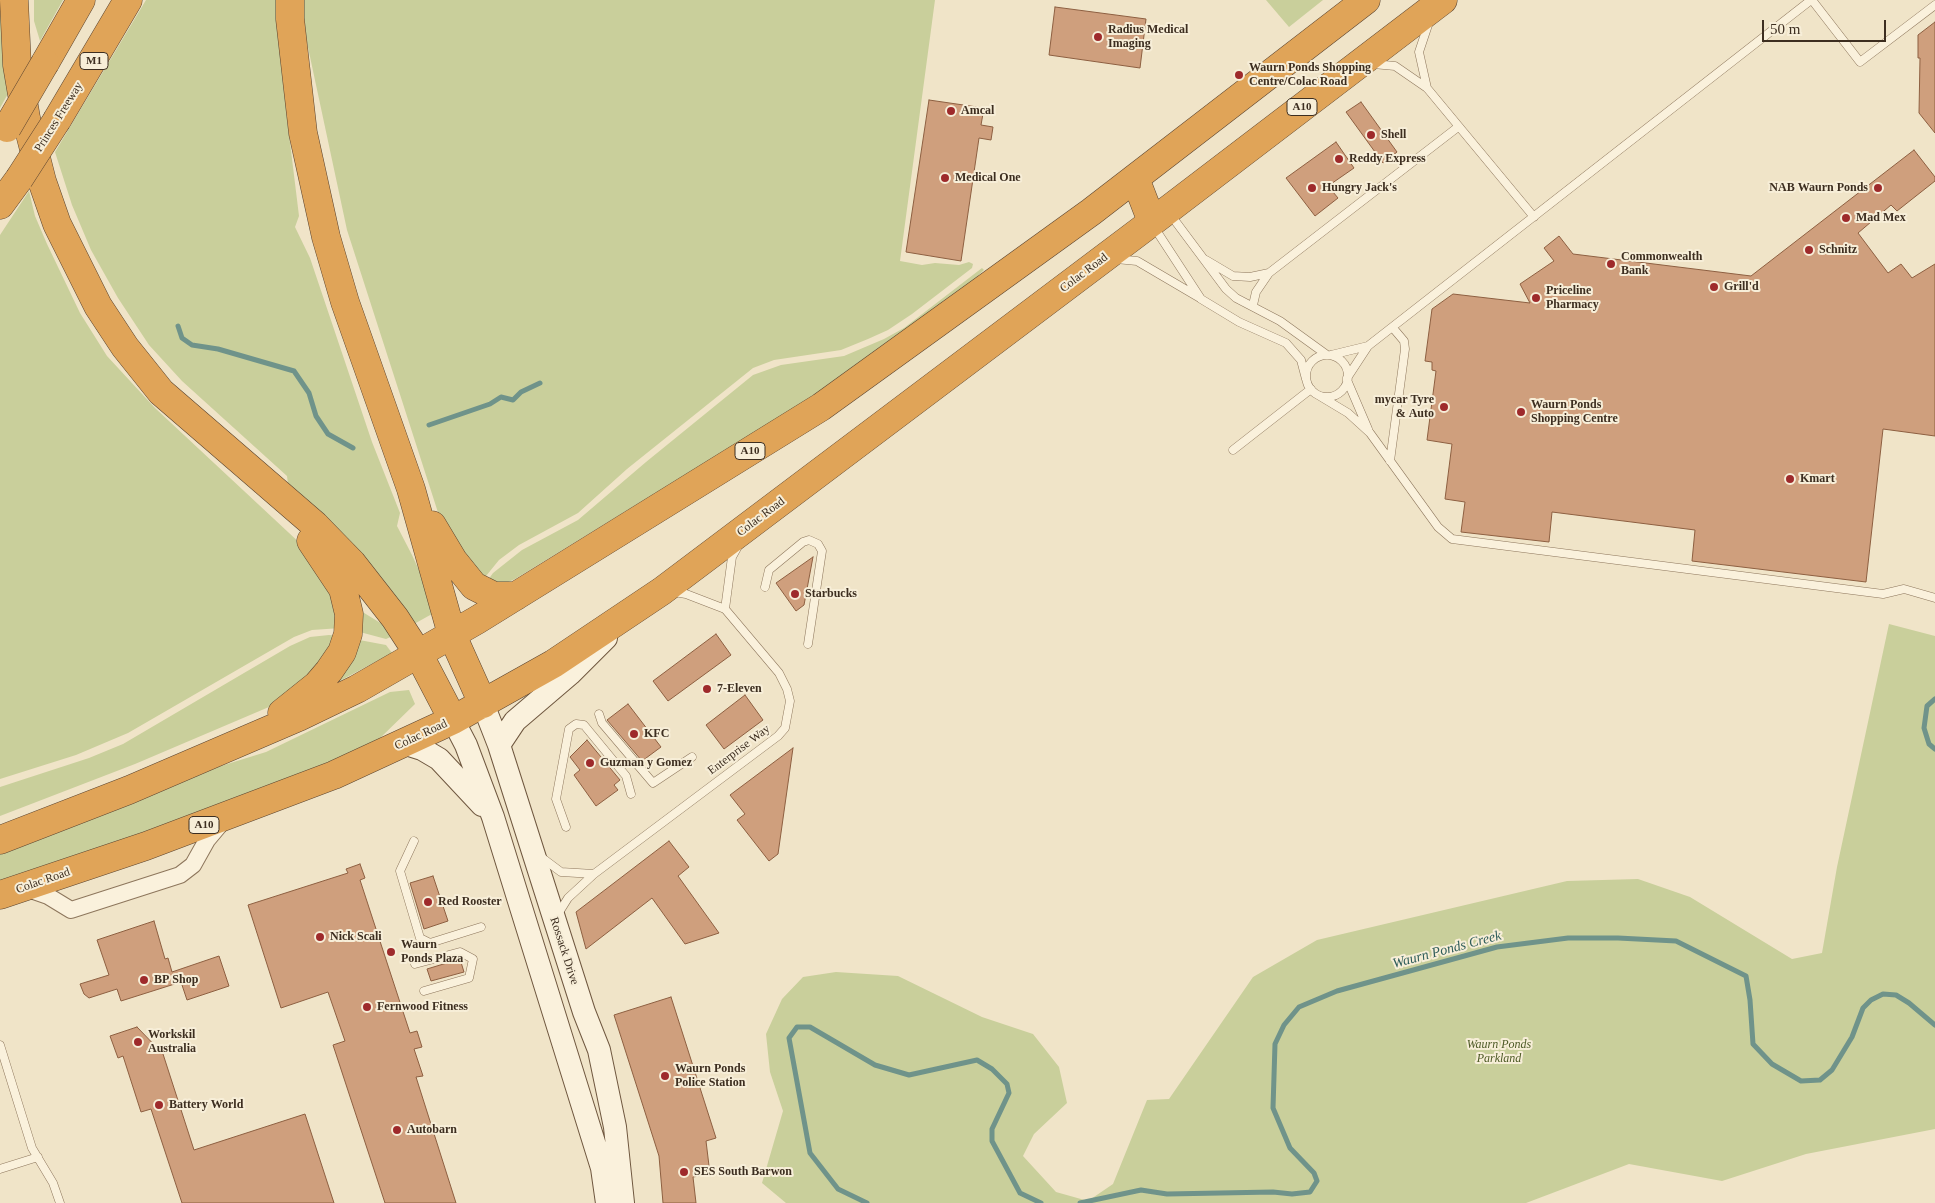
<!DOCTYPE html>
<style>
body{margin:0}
#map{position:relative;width:1935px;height:1203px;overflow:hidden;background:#f0e4c8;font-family:Georgia,serif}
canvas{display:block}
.scale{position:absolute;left:1762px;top:20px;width:124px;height:22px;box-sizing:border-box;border:2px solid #3d2e20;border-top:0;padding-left:6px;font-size:15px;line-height:18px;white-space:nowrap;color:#3d2e20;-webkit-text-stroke:4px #f7eed8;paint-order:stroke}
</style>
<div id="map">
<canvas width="1935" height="1203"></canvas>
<div class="scale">50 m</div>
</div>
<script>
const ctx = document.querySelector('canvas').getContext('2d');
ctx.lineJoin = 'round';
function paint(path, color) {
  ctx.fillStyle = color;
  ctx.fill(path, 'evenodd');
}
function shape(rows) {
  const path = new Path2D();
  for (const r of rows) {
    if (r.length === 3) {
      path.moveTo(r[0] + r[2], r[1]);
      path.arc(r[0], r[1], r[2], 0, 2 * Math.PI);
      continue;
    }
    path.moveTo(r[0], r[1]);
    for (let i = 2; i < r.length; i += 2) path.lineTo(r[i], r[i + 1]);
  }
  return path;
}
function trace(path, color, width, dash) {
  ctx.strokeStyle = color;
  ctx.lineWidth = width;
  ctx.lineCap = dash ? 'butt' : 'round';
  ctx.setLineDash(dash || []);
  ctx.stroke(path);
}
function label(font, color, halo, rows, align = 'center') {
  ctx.font = font + ' Georgia,serif';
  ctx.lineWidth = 4;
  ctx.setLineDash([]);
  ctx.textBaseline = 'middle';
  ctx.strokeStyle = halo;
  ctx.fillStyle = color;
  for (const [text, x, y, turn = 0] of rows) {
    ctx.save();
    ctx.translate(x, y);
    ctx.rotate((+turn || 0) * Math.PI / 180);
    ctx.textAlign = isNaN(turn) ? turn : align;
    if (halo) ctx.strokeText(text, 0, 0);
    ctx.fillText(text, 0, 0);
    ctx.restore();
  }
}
paint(shape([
 [0,0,9,92,0,108],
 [34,0,63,0,40,41,34,21],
 [146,0,280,0,287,118,299,216,295,227,310,258,372,442,400,513,397,526,412,555,424,581,432,614,414,624,370,569,288,484,287,476,182,381,149,345,118,298,91,250,72,205,55,152],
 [302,0,935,0,900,261,922,265,935,263,959,265,969,262,973,264,972,268,912,314,888,330,868,339,841,350,774,360,753,368,627,469,578,513,519,545,499,560,482,581,443,528,347,230,306,38],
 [1266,0,1323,0,1289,27],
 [29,191,35,216,47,244,80,313,107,356,155,408,303,546,330,579,341,628,312,630,294,637,128,733,76,755,0,779,0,235],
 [982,268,984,270,955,298,807,400,515,579,504,584,488,580,493,573,522,550,578,520,646,462,753,375,781,365,844,356,884,339,904,328],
 [356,608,387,627,393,636,386,639,356,631],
 [1889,624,1935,636,1935,1129,1806,1154,1722,1181,1629,1164,1526,1203,786,1203,762,1183,783,1111,770,1072,766,1034,782,999,803,977,836,972,898,976,982,1017,1033,1034,1059,1067,1067,1103,1034,1134,1023,1156,1056,1192,1088,1201,1113,1184,1147,1100,1169,1099,1253,977,1317,940,1567,881,1638,879,1690,897,1792,959,1822,953,1837,867],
 [329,635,340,636,337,644,283,701,135,764,0,816,0,787,89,758,123,744,290,646,310,637],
 [354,639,386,645,392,653,334,684],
 [409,690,415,704,376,742,221,809,0,882,0,850,208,770,266,752,390,692]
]), '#c9cf9b');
trace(shape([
 [178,326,182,338,192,345,218,349,294,371,309,393,316,416,328,434,353,448],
 [429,425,490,404,501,397,513,400,521,392,540,383],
 [1935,699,1927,706,1924,728,1929,744,1935,749],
 [867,1203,838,1189,810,1153,789,1038,797,1027,810,1027,875,1065,909,1075,977,1060,992,1069,1007,1084,1009,1093,992,1129,992,1141,1020,1193,1041,1203],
 [1080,1203,1141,1190,1167,1194,1273,1192,1292,1194,1310,1192,1317,1181,1314,1173,1290,1148,1273,1108,1275,1044,1284,1025,1299,1007,1337,991,1497,947,1568,938,1618,938,1676,941,1746,976,1750,1000,1753,1044,1772,1064,1801,1081,1820,1080,1832,1070,1852,1037,1863,1008,1871,1000,1883,994,1896,995,1909,1003,1935,1025]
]), '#6f938a', 5);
const building = shape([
 [1055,7,1146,19,1140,68,1049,55,1055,7],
 [1935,22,1935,133,1919,113,1920,58,1918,58,1918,35,1935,22],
 [929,100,984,108,981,125,993,127,991,140,979,138,961,261,906,252,929,100],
 [1361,102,1397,152,1383,163,1346,112,1361,102],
 [1336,142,1354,168,1328,186,1338,198,1315,216,1286,178,1336,142],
 [1914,150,1935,177,1935,181,1897,211,1891,205,1858,233,1888,273,1901,264,1912,278,1935,264,1935,436,1883,429,1866,582,1692,561,1695,530,1552,512,1549,542,1461,532,1465,502,1445,499,1452,444,1427,440,1436,371,1432,370,1432,362,1425,361,1432,309,1453,294,1530,303,1520,284,1554,261,1544,248,1559,236,1573,254,1751,276,1914,150],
 [813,557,804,605,796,611,776,583,813,557],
 [716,634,731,655,668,701,653,681,716,634],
 [745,695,763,720,724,749,706,725,745,695],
 [628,704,661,747,642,761,607,720,628,704],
 [587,740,620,780,614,785,618,790,596,806,574,775,580,770,570,757,587,740],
 [793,748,778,854,769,861,737,820,745,814,730,795,793,748],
 [669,841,689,867,678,876,719,933,685,944,652,898,586,949,576,912,669,841],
 [360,864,365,878,360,880,410,1033,417,1031,422,1047,414,1049,423,1076,416,1077,456,1203,385,1203,333,1045,345,1041,328,992,281,1008,248,905,348,873,346,869,360,864],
 [433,876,448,921,424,929,410,883,433,876],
 [154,921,165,959,168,958,172,972,219,956,229,986,187,1000,181,982,121,1001,117,989,89,998,84,994,80,984,109,975,97,940,154,921],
 [460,959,464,972,431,981,427,969,460,959],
 [671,997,716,1138,706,1141,710,1174,693,1177,696,1203,663,1203,659,1156,614,1015,671,997],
 [137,1027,163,1054,194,1150,305,1114,334,1203,182,1203,151,1109,141,1112,123,1056,118,1058,110,1036,137,1027]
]);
paint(building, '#cf9f7d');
trace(building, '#8d5f41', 1);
const lane = shape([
 [1812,0,1860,62,1935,5],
 [1373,64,1395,66,1427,88,1534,217],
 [1427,88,1419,52,1429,22],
 [1170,214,1226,289,1236,298,1280,321,1327,355],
 [1154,227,1201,299,1239,322,1286,343,1301,360,1306,379],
 [1116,259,1137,261,1200,298],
 [1206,260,1233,276,1250,277,1269,273],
 [1253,305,1256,292,1269,273,1458,127],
 [1331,355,1368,346],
 [1327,376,21],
 [1347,378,1368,346,1811,0],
 [1347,380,1368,429],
 [1318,395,1348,413,1370,433,1438,527,1452,539,1883,594,1904,589,1935,598],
 [1233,450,1311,389],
 [1390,461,1405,349,1404,341,1393,328],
 [765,587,769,570,803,542,809,540,818,544,822,551,808,644],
 [725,609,732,557,737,548],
 [599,714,602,723,653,783,692,757],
 [566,827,556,799,569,729,576,724,584,725,626,776,631,794],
 [414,841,400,871,420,938,430,943,481,927],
 [541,857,561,872,594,874],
 [558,914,568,898,594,874,778,736,785,728,790,701,787,689,779,673,725,609,686,594,674,592],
 [415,964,460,952,473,959,469,978,424,991],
 [0,1045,32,1148,53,1183,60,1203],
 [0,1169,38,1157]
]);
const street = shape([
 [25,888,48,896,71,910,180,875,193,865,207,840,223,821]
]);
const secondary = shape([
 [483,704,499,745,584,1012,599,1050,615,1127,623,1203],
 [453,720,466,745,493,817,519,901,602,1168,607,1203],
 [403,743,422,749,439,759,482,805],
 [499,745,515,721,570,674,606,638]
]);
const highway = shape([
 [14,0,17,65,26,118,42,181,57,224,98,306,125,347,161,392,315,525,352,563,395,618,419,655,453,720],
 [290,0,290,19,303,133,326,237,345,302,411,489,452,635,483,704],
 [45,63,81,0],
 [57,120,128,0],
 [1135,178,1152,222],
 [0,205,19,179],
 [432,525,453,560,474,586,494,596,516,596],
 [282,713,317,685,329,671,342,652,348,634,349,614,343,589,311,541],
 [0,840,129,790,299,717,357,689,477,620,821,407,1091,212,1366,0],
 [0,895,146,846,334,775,453,720,553,664,662,591,1152,222,1443,0]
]);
trace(lane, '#8d765c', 9);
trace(street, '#8d765c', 18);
trace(secondary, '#6f573f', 24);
trace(highway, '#5b4430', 29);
trace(lane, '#faf1dc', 8);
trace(street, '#faf1dc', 16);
trace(secondary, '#faf1dc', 22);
trace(highway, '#e0a458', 28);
const highwayBridge = shape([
 [7,128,45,63],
 [19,179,57,120]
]);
trace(highwayBridge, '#5b4430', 29, []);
trace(highwayBridge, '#e0a458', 28);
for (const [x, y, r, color] of [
 [1098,37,5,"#9e2a2b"],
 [1239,75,5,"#9e2a2b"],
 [951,111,5,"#9e2a2b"],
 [1371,135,5,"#9e2a2b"],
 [1339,159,5,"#9e2a2b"],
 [945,178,5,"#9e2a2b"],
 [1312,188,5,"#9e2a2b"],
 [1878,188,5,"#9e2a2b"],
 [1846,218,5,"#9e2a2b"],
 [1809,250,5,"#9e2a2b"],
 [1611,264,5,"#9e2a2b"],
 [1714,287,5,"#9e2a2b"],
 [1536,298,5,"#9e2a2b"],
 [1444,407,5,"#9e2a2b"],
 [1521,412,5,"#9e2a2b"],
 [1790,479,5,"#9e2a2b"],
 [795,594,5,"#9e2a2b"],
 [707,689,5,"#9e2a2b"],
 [634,734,5,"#9e2a2b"],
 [590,763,5,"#9e2a2b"],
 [428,902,5,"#9e2a2b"],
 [320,937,5,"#9e2a2b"],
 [391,952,5,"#9e2a2b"],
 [144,980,5,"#9e2a2b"],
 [367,1007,5,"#9e2a2b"],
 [138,1042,5,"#9e2a2b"],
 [665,1076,5,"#9e2a2b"],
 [159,1105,5,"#9e2a2b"],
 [397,1130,5,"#9e2a2b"],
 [684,1172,5,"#9e2a2b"]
]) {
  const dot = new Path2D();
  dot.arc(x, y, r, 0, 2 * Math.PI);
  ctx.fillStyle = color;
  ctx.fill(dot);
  trace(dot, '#f7eed8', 2);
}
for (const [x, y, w] of [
 [94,61,28],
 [1302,107,30],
 [750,451,30],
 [204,825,30]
]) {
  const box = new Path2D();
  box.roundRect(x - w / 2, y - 8.5, w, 17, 4);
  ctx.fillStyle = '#f7eed8';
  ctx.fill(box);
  trace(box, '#3d2e20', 1);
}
label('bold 11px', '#3d2e20', null, [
 ["M1",94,61],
 ["A10",1302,107],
 ["A10",750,451],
 ["A10",204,825]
]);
label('bold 12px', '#3d2e20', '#f7eed8', [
 ["Radius Medical",1108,30],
 ["Imaging",1108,44],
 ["Waurn Ponds Shopping",1249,68],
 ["Centre/Colac Road",1249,82],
 ["Amcal",961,111],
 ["Shell",1381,135],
 ["Reddy Express",1349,159],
 ["Medical One",955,178],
 ["Hungry Jack's",1322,188],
 ["NAB Waurn Ponds",1868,188,"right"],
 ["Mad Mex",1856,218],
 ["Schnitz",1819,250],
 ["Commonwealth",1621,257],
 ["Bank",1621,271],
 ["Grill'd",1724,287],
 ["Priceline",1546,291],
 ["Pharmacy",1546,305],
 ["mycar Tyre",1434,400,"right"],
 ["& Auto",1434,414,"right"],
 ["Waurn Ponds",1531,405],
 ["Shopping Centre",1531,419],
 ["Kmart",1800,479],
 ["Starbucks",805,594],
 ["7-Eleven",717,689],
 ["KFC",644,734],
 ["Guzman y Gomez",600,763],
 ["Red Rooster",438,902],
 ["Nick Scali",330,937],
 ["Waurn",401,945],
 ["Ponds Plaza",401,959],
 ["BP Shop",154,980],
 ["Fernwood Fitness",377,1007],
 ["Workskil",148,1035],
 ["Australia",148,1049],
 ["Waurn Ponds",675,1069],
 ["Police Station",675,1083],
 ["Battery World",169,1105],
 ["Autobarn",407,1130],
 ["SES South Barwon",694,1172]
], 'left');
label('12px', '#3d2e20', '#f7eed8', [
 ["Princes Freeway",59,117,-58],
 ["Colac Road",1084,273,-37],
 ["Colac Road",761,517,-37],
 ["Colac Road",421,735,-25],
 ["Enterprise Way",739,750,-37],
 ["Colac Road",43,881,-19],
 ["Rossack Drive",564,951,72]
]);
label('italic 12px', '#4d5a26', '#f7eed8', [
 ["Waurn Ponds",1499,1045],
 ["Parkland",1499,1059]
]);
label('italic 14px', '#2f5d5a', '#f7eed8', [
 ["Waurn Ponds Creek",1447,950,-15]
]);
</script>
